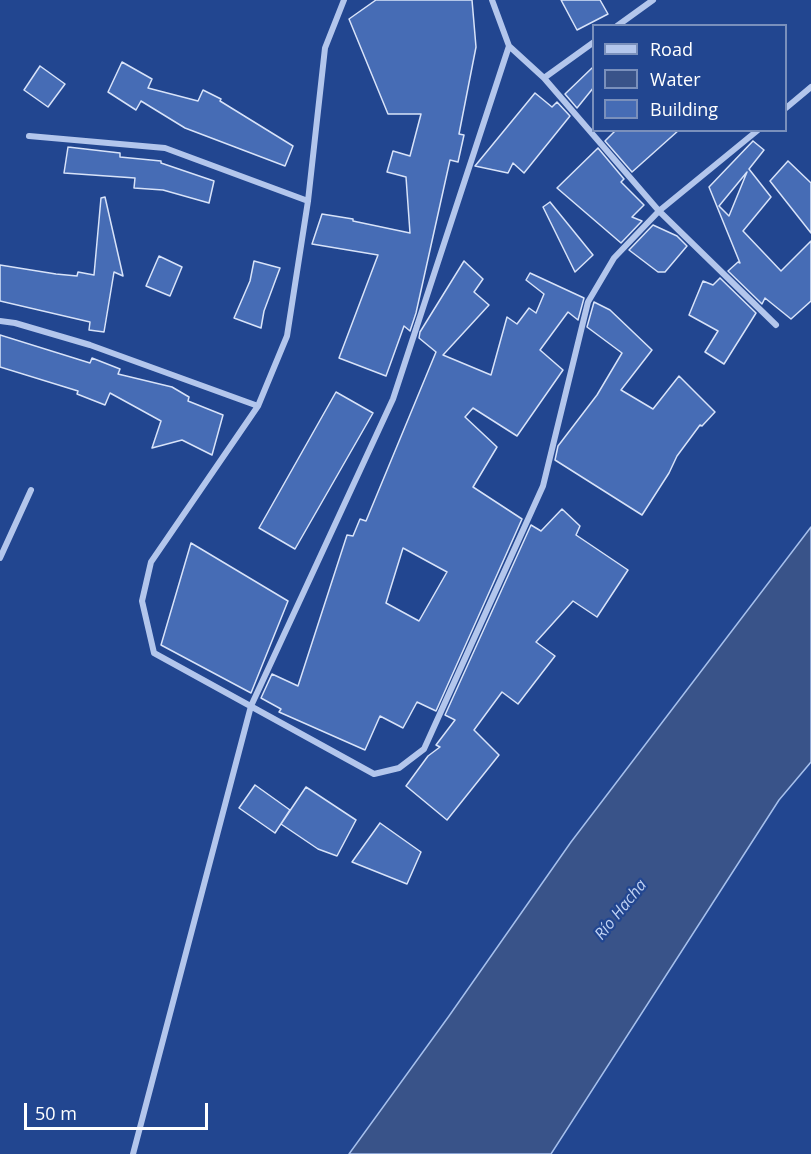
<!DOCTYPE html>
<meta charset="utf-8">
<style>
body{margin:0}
#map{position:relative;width:811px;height:1154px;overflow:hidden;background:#224690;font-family:"Open Sans",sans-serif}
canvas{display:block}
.legend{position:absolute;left:592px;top:24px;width:195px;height:108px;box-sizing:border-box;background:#224690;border:2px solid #7a90bc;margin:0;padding:8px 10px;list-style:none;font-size:18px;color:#fff}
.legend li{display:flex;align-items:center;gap:12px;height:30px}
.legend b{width:30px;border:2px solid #7a90bc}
.scale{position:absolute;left:24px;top:1103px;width:184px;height:27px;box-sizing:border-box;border:3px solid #fff;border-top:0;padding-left:8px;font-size:18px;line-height:21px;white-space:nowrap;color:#fff;-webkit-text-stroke:4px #224690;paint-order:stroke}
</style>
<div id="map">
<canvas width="811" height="1154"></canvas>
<ul class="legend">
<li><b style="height:8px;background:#b3c6ec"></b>Road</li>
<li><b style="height:16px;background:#395389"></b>Water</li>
<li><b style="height:16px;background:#466cb5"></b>Building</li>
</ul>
<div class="scale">50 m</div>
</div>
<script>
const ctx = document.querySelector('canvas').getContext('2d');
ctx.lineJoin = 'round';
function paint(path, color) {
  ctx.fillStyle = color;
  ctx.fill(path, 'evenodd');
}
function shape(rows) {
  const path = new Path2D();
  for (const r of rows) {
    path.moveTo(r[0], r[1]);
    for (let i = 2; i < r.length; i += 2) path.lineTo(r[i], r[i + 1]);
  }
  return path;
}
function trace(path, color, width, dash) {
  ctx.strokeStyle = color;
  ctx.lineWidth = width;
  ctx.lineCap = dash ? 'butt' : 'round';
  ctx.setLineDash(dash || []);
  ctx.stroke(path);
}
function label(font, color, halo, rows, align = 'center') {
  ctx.font = font + ' "Open Sans",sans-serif';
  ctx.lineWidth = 4.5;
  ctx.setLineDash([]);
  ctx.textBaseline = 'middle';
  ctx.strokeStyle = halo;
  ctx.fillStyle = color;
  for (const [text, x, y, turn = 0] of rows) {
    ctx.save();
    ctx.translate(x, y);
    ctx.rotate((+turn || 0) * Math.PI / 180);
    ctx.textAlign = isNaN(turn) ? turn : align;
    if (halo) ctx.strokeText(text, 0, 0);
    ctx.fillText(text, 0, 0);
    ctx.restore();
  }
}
const water = shape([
 [811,527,811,762,779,800,551,1154,349,1154,449,1016,571,842,811,527]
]);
paint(water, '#395389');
trace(water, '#a6c0ed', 1.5);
const building = shape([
 [376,0,472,0,476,47,459,134,464,135,458,162,450,160,416,313,410,331,404,326,386,376,339,358,378,255,312,244,322,214,353,219,353,221,410,233,406,177,387,172,393,151,410,156,421,114,388,114,349,19,376,0],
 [561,0,600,0,608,14,577,30,561,0],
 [122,62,152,79,148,88,198,101,203,90,221,99,220,101,293,146,285,166,185,128,141,101,136,110,108,92,122,62],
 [40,66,65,84,48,107,24,90,40,66],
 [592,68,594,69,594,87,577,108,565,94,592,68],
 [535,93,552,107,557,102,570,116,524,173,513,163,508,173,475,166,535,93],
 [616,130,679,130,632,172,605,141,616,130],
 [753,141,764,150,749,169,771,197,743,231,781,271,811,241,811,301,791,319,765,298,762,304,728,271,738,262,740,263,709,187,753,141],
 [747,172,729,216,719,206,747,172],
 [68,147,120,153,120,157,161,161,161,163,214,181,209,203,163,190,134,188,135,178,64,173,68,147],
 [598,148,624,179,621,182,644,205,632,217,642,221,621,243,557,188,598,148],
 [788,161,811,183,811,233,770,181,788,161],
 [105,197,123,276,114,272,104,332,89,330,90,322,0,301,0,265,56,274,77,276,78,272,94,275,101,198,105,197],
 [550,202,593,255,575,272,543,207,550,202],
 [653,225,677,236,687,246,665,272,658,272,629,250,653,225],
 [159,256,182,267,170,296,146,286,159,256],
 [254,261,280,268,264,311,261,328,234,318,250,281,254,261],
 [464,261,483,279,474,292,489,305,443,355,491,375,507,317,517,324,529,308,536,313,544,294,526,280,530,273,584,298,578,320,568,312,540,350,563,370,517,436,473,408,465,417,497,447,473,487,522,519,436,711,417,702,403,728,380,716,365,750,279,712,281,709,261,698,272,674,298,686,347,535,353,536,360,519,366,521,436,352,419,338,420,332,464,261],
 [403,548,447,572,419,621,386,603,403,548],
 [720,278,756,313,724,364,705,352,718,331,689,315,703,281,713,285,720,278],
 [594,302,610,310,652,350,621,390,653,409,679,376,715,412,702,426,700,425,677,456,669,473,642,515,555,460,558,446,597,395,622,353,587,327,594,302],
 [0,335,90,363,92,358,120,369,118,374,172,387,189,397,188,401,223,415,212,455,182,440,152,448,161,421,110,393,105,405,77,394,78,391,0,367,0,335],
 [336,392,373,413,295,549,259,528,336,392],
 [562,509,580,526,576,535,628,570,597,617,573,601,536,642,555,656,518,704,502,692,474,730,499,755,447,820,406,786,428,756,440,747,436,745,455,720,445,715,531,525,541,531,562,509],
 [191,543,288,601,251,693,161,645,191,543],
 [255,785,290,810,275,833,239,808,255,785],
 [306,787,356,820,337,856,318,849,281,824,306,787],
 [380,823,421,852,407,884,352,862,380,823]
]);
paint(building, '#466cb5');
trace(building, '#d8e3f9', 1.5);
trace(shape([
 [344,0,325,48,308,201,287,336,258,406,151,562,142,601,154,653,374,774,399,768,424,749,543,486,588,302,614,258,659,211,758,130],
 [492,0,509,46,544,78,659,211,776,325],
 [617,26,653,0],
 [544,78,594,42],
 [786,108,811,87],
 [29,136,165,148,308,201],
 [0,321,15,323,90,345,258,406],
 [0,558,31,490],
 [133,1154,251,706,393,399,509,46]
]), '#b3c6ec', 6);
label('italic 16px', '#bfd1f3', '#224690', [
 ["Río Hacha",621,910,-51]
]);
</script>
